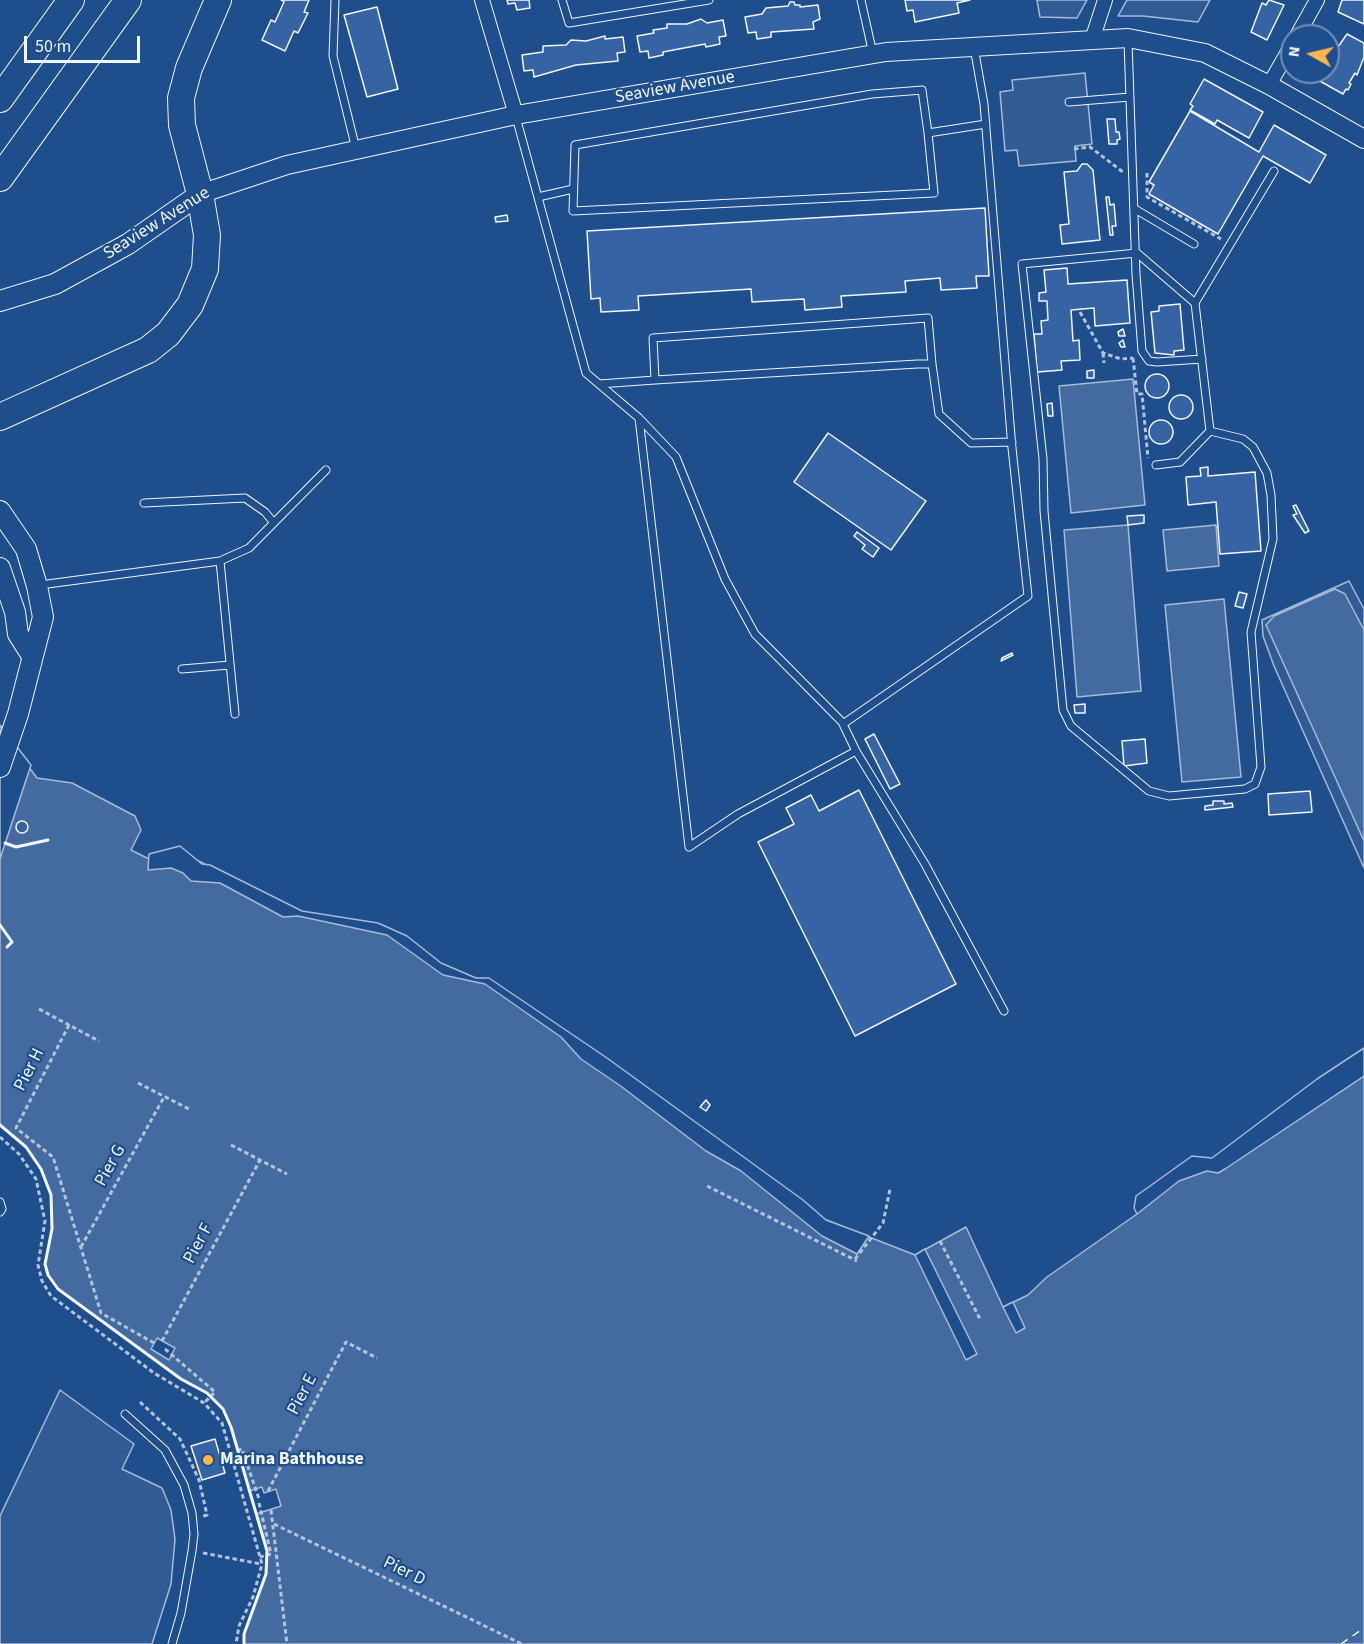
<!DOCTYPE html>
<style>
body{margin:0}
#map{position:relative;width:1364px;height:1644px;overflow:hidden;background:#1f4e8c;font-family:"Source Sans 3",sans-serif}
canvas{display:block}
.north{position:absolute;left:1280px;top:24px;width:60px;height:60px;box-sizing:border-box;background:#1f4e8c;border:2px solid #7391ba;border-radius:50%;rotate:278deg;font-size:16px;font-weight:700;line-height:24px;text-align:center;color:#f2f6ff}
.north::after{content:'';display:block;margin:auto;width:21px;height:27px;background:#ffb74d;clip-path:polygon(50% 0,100% 100%,50% 72%,0 100%)}
.scale{position:absolute;left:24px;top:36px;width:116px;height:27px;box-sizing:border-box;border:3px solid #f2f6ff;border-top:0;padding-left:8px;font-size:18px;line-height:21px;white-space:nowrap;color:#f2f6ff;-webkit-text-stroke:4px #1f4e8c;paint-order:stroke}
</style>
<div id="map">
<canvas width="1364" height="1644"></canvas>
<div class="north">N</div>
<div class="scale">50 m</div>
</div>
<script>
const ctx = document.querySelector('canvas').getContext('2d');
ctx.lineJoin = 'round';
function paint(path, color) {
  ctx.fillStyle = color;
  ctx.fill(path, 'evenodd');
}
function shape(rows) {
  const path = new Path2D();
  for (const r of rows) {
    if (r.length === 3) {
      path.moveTo(r[0] + r[2], r[1]);
      path.arc(r[0], r[1], r[2], 0, 2 * Math.PI);
      continue;
    }
    path.moveTo(r[0], r[1]);
    for (let i = 2; i < r.length; i += 2) path.lineTo(r[i], r[i + 1]);
  }
  return path;
}
function trace(path, color, width, dash) {
  ctx.strokeStyle = color;
  ctx.lineWidth = width;
  ctx.lineCap = dash ? 'butt' : 'round';
  ctx.setLineDash(dash || []);
  ctx.stroke(path);
}
function label(font, color, halo, rows, align = 'center') {
  ctx.font = font + ' "Source Sans 3",sans-serif';
  ctx.lineWidth = 4.5;
  ctx.setLineDash([]);
  ctx.textBaseline = 'middle';
  ctx.strokeStyle = halo;
  ctx.fillStyle = color;
  for (const [text, x, y, turn = 0] of rows) {
    ctx.save();
    ctx.translate(x, y);
    ctx.rotate((+turn || 0) * Math.PI / 180);
    ctx.textAlign = isNaN(turn) ? turn : align;
    if (halo) ctx.strokeText(text, 0, 0);
    ctx.fillText(text, 0, 0);
    ctx.restore();
  }
}
const built = shape([
 [1037,0,1087,0,1077,18,1040,17,1037,0],
 [1127,0,1210,0,1198,22,1143,16,1118,16,1127,0],
 [1085,73,1092,144,1075,146,1076,161,1019,166,1017,150,1005,151,1000,92,1013,90,1012,80,1085,73],
 [1349,581,1364,609,1364,868,1274,666,1263,636,1262,620,1349,581],
 [60,1390,134,1444,122,1469,162,1488,171,1510,175,1539,171,1584,152,1644,0,1644,0,1516,60,1390]
]);
paint(built, '#305b95');
trace(built, '#a8bbd7', 1.5);
const water = shape([
 [1133,379,1145,505,1071,513,1059,386,1133,379],
 [1128,525,1141,691,1077,697,1064,530,1128,525],
 [1216,525,1219,566,1167,571,1163,530,1216,525],
 [1335,589,1345,594,1364,630,1364,841,1266,625,1274,616,1335,589],
 [1224,599,1241,777,1182,782,1165,605,1224,599],
 [0,728,37,778,72,783,135,816,141,830,131,850,147,858,187,855,301,914,377,926,440,965,475,981,488,981,605,1060,826,1220,915,1255,966,1227,1003,1307,1028,1295,1047,1277,1137,1214,1137,1199,1213,1161,1364,1051,1364,1644,244,1644,244,1634,266,1574,267,1551,231,1427,223,1409,207,1393,180,1379,58,1289,48,1275,45,1264,52,1229,51,1195,41,1169,26,1147,0,1125,0,728]
]);
paint(water, '#446ba0');
trace(water, '#a8bbd7', 1.5);
const pier = shape([
 [0,725,31,765,0,859,0,725],
 [180,846,202,864,210,865,302,911,378,923,407,936,441,963,476,978,489,978,607,1058,803,1200,826,1220,869,1236,857,1254,822,1236,741,1171,706,1151,622,1087,581,1059,561,1037,485,984,443,975,387,935,298,916,283,917,220,883,191,881,183,873,171,868,148,870,149,854,180,846],
 [1364,1048,1364,1076,1225,1169,1218,1173,1207,1171,1179,1181,1137,1214,1134,1208,1136,1196,1192,1156,1212,1158,1317,1079,1364,1048],
 [925,1249,977,1354,966,1360,915,1255,925,1249],
 [1013,1302,1025,1328,1016,1333,1003,1307,1013,1302],
 [157,1338,175,1348,169,1360,151,1349,157,1338],
 [262,1487,264,1493,276,1489,281,1506,256,1514,249,1491,262,1487]
]);
paint(pier, '#1f4e8c');
trace(pier, '#a8bbd7', 1.5);
trace(shape([
 [1341,1644,1364,1628]
]), '#f2f6ff', 1.5, [8, 6]);
const building = shape([
 [309,0,304,12,308,13,298,33,294,31,285,51,262,40,271,20,275,22,284,2,281,0,309,0],
 [507,0,529,0,530,8,517,10,515,3,508,4,507,0],
 [905,0,970,0,957,3,959,13,915,22,913,10,907,11,905,0],
 [1269,0,1284,5,1267,40,1251,32,1262,3,1266,5,1269,0],
 [1342,0,1364,0,1364,24,1338,12,1342,0],
 [790,2,794,2,795,5,800,5,800,7,818,5,820,19,813,22,814,29,771,32,771,37,757,39,756,32,748,33,745,17,762,14,766,8,788,6,790,2],
 [377,7,398,89,367,97,344,15,377,7],
 [701,19,707,23,723,20,726,36,719,37,720,44,706,47,705,44,663,52,663,55,649,58,648,51,640,52,637,36,654,33,653,30,667,28,667,24,687,24,701,19],
 [1347,34,1364,43,1364,57,1357,75,1355,73,1349,83,1351,84,1348,90,1346,89,1343,94,1318,80,1323,72,1328,72,1329,60,1347,34],
 [605,36,605,39,623,37,625,52,617,53,618,61,576,65,534,77,533,70,524,71,522,55,543,52,543,46,566,45,571,40,586,41,605,36],
 [1204,79,1263,112,1249,138,1217,120,1215,124,1190,110,1193,106,1190,104,1204,79],
 [1190,111,1259,152,1274,125,1326,155,1310,183,1263,156,1218,234,1149,194,1154,185,1149,182,1190,111],
 [1107,119,1115,119,1116,132,1119,132,1120,139,1117,140,1117,144,1109,144,1107,119],
 [1082,164,1087,164,1093,170,1100,240,1062,244,1060,225,1069,224,1064,172,1077,171,1082,164],
 [1106,197,1109,197,1110,205,1114,204,1116,226,1112,226,1113,235,1110,235,1106,197],
 [985,208,989,276,976,276,977,288,941,290,940,278,905,281,906,292,841,296,842,307,805,310,804,299,752,302,751,289,638,296,639,310,601,312,600,298,591,299,587,231,985,208],
 [507,215,508,221,496,222,495,217,507,215],
 [1067,268,1068,284,1127,280,1130,323,1095,326,1094,308,1071,310,1073,341,1079,340,1080,360,1061,361,1062,370,1037,372,1034,334,1042,334,1041,321,1048,320,1047,301,1039,301,1039,293,1046,292,1044,270,1067,268],
 [1180,304,1184,350,1174,351,1174,355,1155,353,1151,312,1159,311,1159,306,1180,304],
 [1123,329,1125,336,1119,336,1118,332,1123,329],
 [1123,340,1125,347,1121,347,1119,343,1123,340],
 [1094,370,1094,378,1087,378,1087,371,1094,370],
 [1157,386,12],
 [1181,407,12],
 [1052,403,1053,416,1048,416,1047,404,1052,403],
 [1161,432,12],
 [828,433,926,501,891,550,794,482,828,433],
 [1208,467,1208,476,1255,472,1261,551,1220,554,1216,502,1188,505,1186,477,1201,476,1200,468,1208,467],
 [1296,505,1309,531,1305,533,1293,515,1297,514,1293,506,1296,505],
 [1144,515,1144,523,1128,525,1127,516,1144,515],
 [857,532,879,548,873,557,862,549,865,545,854,536,857,532],
 [1239,592,1247,594,1243,608,1235,606,1239,592],
 [1012,653,1013,655,1001,661,1002,658,1012,653],
 [1085,704,1085,713,1075,713,1074,705,1085,704],
 [874,734,900,784,890,789,865,739,874,734],
 [1145,739,1147,763,1124,766,1122,741,1145,739],
 [859,790,956,984,855,1036,758,842,794,824,786,808,811,795,819,811,859,790],
 [1310,791,1312,812,1269,815,1268,794,1310,791],
 [1213,801,1224,801,1224,804,1232,803,1233,807,1205,810,1205,806,1213,805,1213,801],
 [22,827,6],
 [706,1100,710,1105,706,1111,700,1107,706,1100],
 [215,1439,225,1473,202,1480,191,1446,215,1439]
]);
paint(building, '#3563a3');
trace(building, '#f2f6ff', 1.5);
const service = shape([
 [335,0,333,56,356,149],
 [562,0,569,23,709,0],
 [861,0,873,54],
 [1128,41,1136,274,1142,351,1149,361,1157,362,1202,359],
 [1069,102,1130,97],
 [516,117,586,373,639,418,676,457,725,579,755,634,842,722,856,751,738,814,689,847,639,418],
 [928,133,922,90,872,94,575,145,573,211,934,193,928,133,986,124],
 [538,197,573,189],
 [1135,209,1194,244],
 [1137,253,1195,303,1210,431,1243,439,1253,447,1267,473,1271,495,1273,539,1251,632,1261,767,1255,784,1245,789,1169,796,1149,791,1071,726,1063,710,1044,511,1043,459,1022,264,1137,253],
 [1195,303,1274,171],
 [932,364,939,414,971,443,1012,442],
 [599,384,655,380,917,364,932,364,928,318,653,338,655,380],
 [1156,465,1180,462,1210,431],
 [144,503,245,498,265,512,274,523],
 [220,561,235,714],
 [40,585,220,561,249,548,326,470],
 [182,669,230,665],
 [843,724,1028,596,1012,448,984,104,974,47],
 [856,751,925,864,1004,1011],
 [0,1202,2,1209,0,1212],
 [125,1414,165,1450,184,1485,192,1513,194,1534,192,1551,181,1613,172,1644]
]);
const minor = shape([
 [482,0,516,115],
 [1297,36,1317,0],
 [1092,40,1105,0],
 [1269,85,1292,45]
]);
const tertiary = shape([
 [200,194,287,165,516,115,886,52,1128,38,1205,53,1269,85,1364,139]
]);
const secondary = shape([
 [0,301,55,284,128,244,200,194],
 [0,511,26,549,37,586,43,617,18,714,0,767],
 [0,568,15,612,18,634,32,656]
]);
const motorway = shape([
 [0,99,71,0],
 [0,178,128,0],
 [0,417,148,350,168,334,190,305,205,269,207,235,200,194,182,125,181,98,189,68,218,0]
]);
trace(service, '#f2f6ff', 9);
trace(minor, '#f2f6ff', 16);
trace(tertiary, '#f2f6ff', 20);
trace(secondary, '#f2f6ff', 22);
trace(motorway, '#f2f6ff', 28);
trace(shape([
 [1074,149,1090,147,1123,172],
 [1147,173,1147,197,1221,239],
 [1080,312,1103,353,1121,359,1133,358],
 [1103,353,1104,363],
 [1133,358,1137,394,1142,394,1148,458],
 [39,1009,99,1041],
 [69,1025,16,1128,53,1157,101,1313,154,1343],
 [138,1083,189,1109],
 [0,1137,19,1154,36,1179,45,1221,38,1265,42,1281,51,1296,154,1373,204,1403,222,1423,262,1564,253,1597,239,1626,236,1644],
 [231,1145,287,1174],
 [707,1186,857,1261],
 [940,1241,981,1321],
 [81,1247,164,1097],
 [855,1259,883,1223,890,1189],
 [162,1341,260,1160],
 [165,1349,215,1392,204,1403],
 [140,1402,180,1439,199,1480,207,1515,201,1517],
 [230,1453,242,1449,259,1499],
 [268,1491,346,1342,377,1358],
 [259,1503,271,1554,260,1557],
 [271,1510,287,1644],
 [274,1524,522,1644],
 [203,1553,261,1564]
]), '#b3c4dc', 3, [4.5, 3]);
trace(service, '#1f4e8c', 7);
trace(minor, '#1f4e8c', 14);
trace(tertiary, '#1f4e8c', 18);
trace(secondary, '#1f4e8c', 20);
trace(motorway, '#1f4e8c', 26);
trace(shape([
 [5,843,16,847,48,840],
 [0,925,12,942,7,947],
 [0,1125,26,1147,41,1169,51,1195,52,1229,45,1264,48,1275,58,1289,181,1379,207,1393,223,1409,231,1427,267,1551,266,1574,244,1634,244,1644]
]), '#f2f6ff', 3);
for (const [x, y, r, color] of [
 [208,1460,6,"#ffb74d"]
]) {
  const dot = new Path2D();
  dot.arc(x, y, r, 0, 2 * Math.PI);
  ctx.fillStyle = color;
  ctx.fill(dot);
  trace(dot, '#1f4e8c', 2);
}
label('18px', '#f2f6ff', '#1f4e8c', [
 ["Seaview Avenue",675,88,-10],
 ["Seaview Avenue",157,224,-32],
 ["Pier H",30,1070,-63],
 ["Pier G",111,1166,-61],
 ["Pier F",199,1244,-62],
 ["Pier E",303,1395,-62],
 ["Pier D",404,1572,26]
]);
label('bold 18px', '#f2f6ff', '#1f4e8c', [
 ["Marina Bathhouse",220,1460]
], 'left');
</script>
